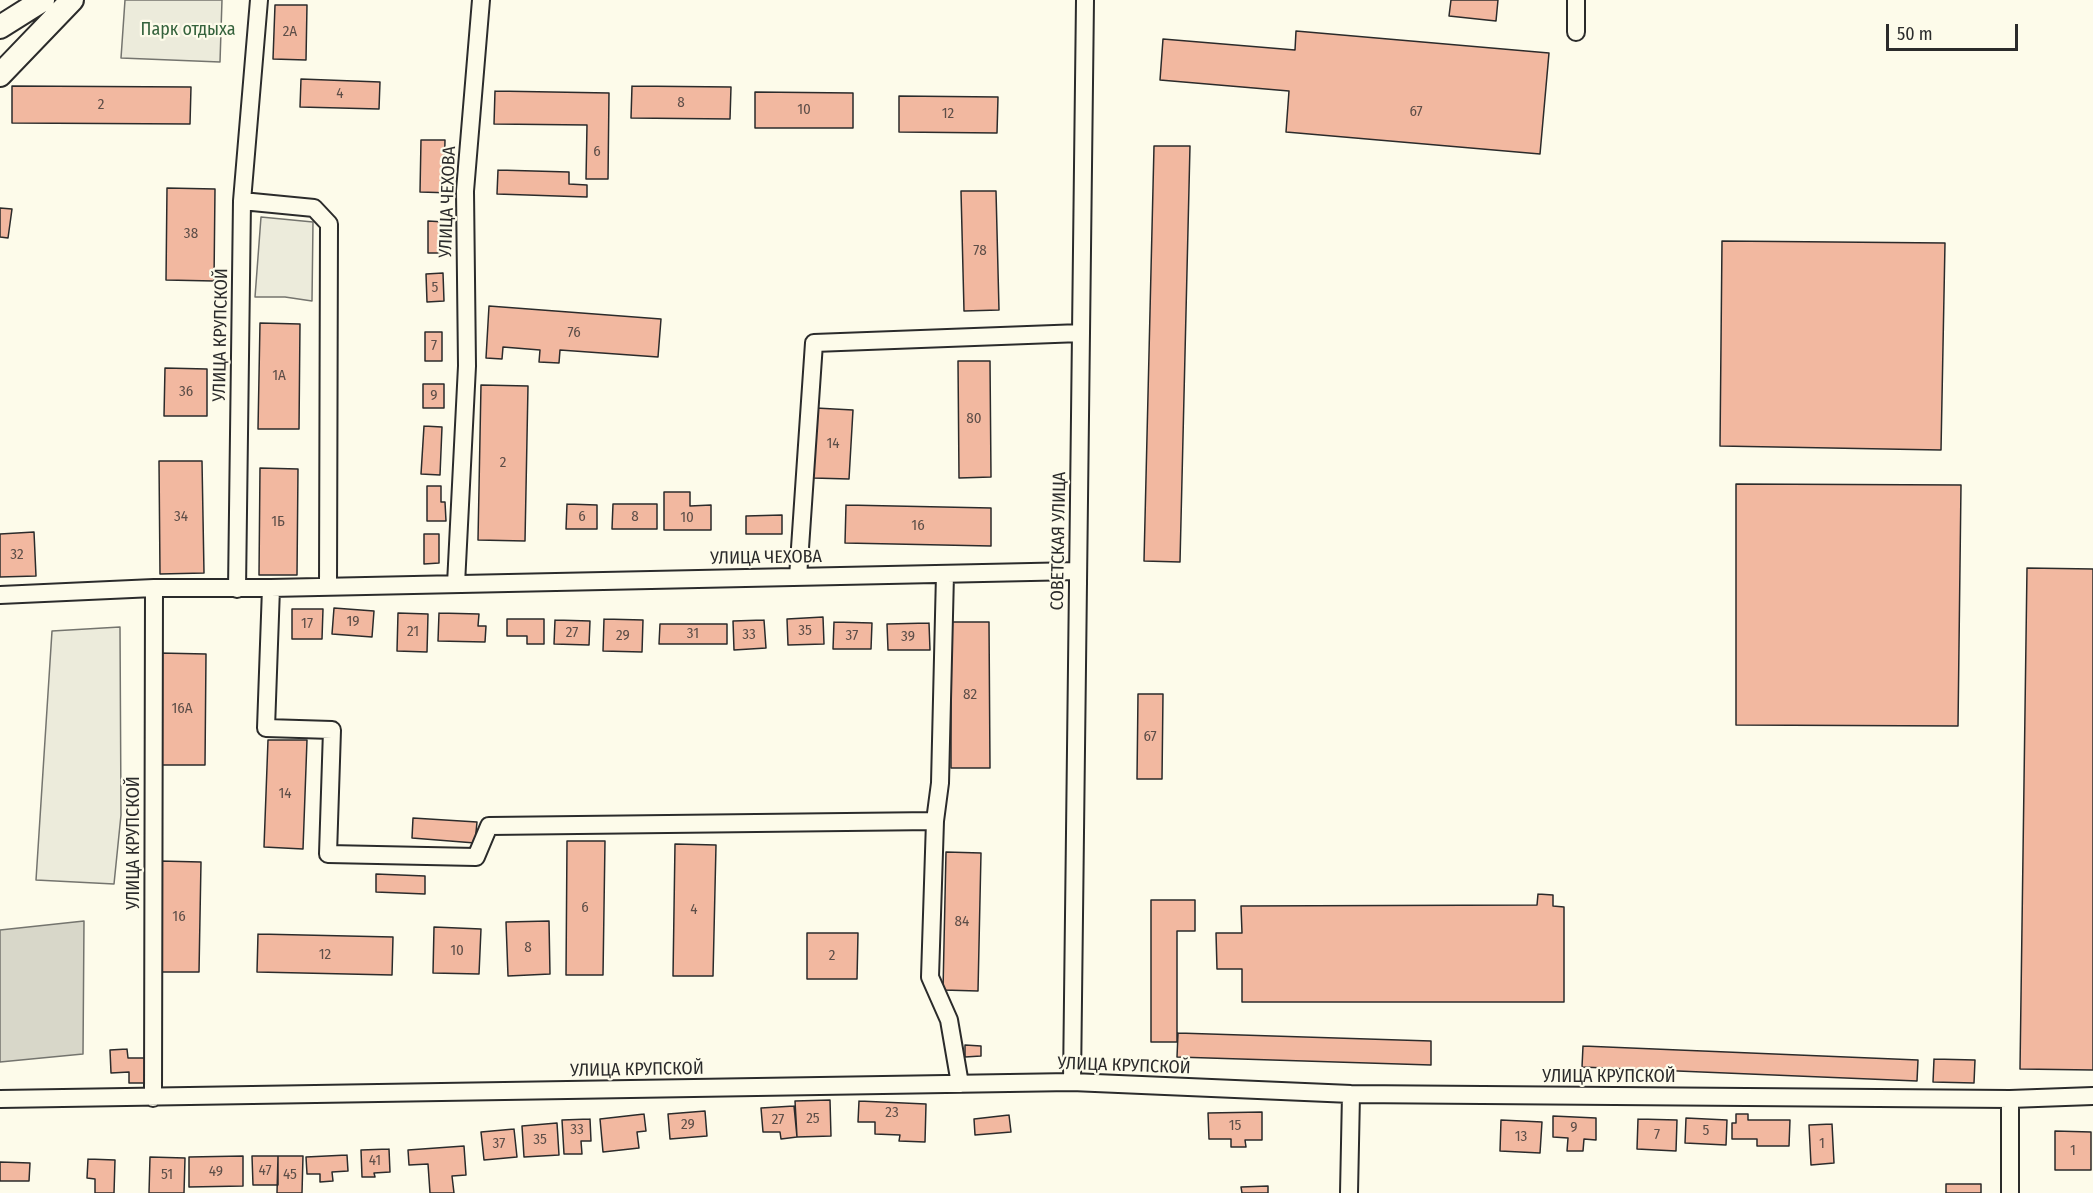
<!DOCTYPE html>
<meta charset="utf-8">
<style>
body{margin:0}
#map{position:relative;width:2093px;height:1193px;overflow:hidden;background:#fdfbea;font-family:"Fira Sans Condensed",sans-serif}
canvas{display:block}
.scale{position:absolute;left:1886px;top:24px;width:132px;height:27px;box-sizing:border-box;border:3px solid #2b2b2b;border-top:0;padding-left:8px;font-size:18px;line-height:21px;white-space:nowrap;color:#2b2b2b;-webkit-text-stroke:4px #fdfbea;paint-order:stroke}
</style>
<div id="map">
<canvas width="2093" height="1193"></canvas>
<div class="scale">50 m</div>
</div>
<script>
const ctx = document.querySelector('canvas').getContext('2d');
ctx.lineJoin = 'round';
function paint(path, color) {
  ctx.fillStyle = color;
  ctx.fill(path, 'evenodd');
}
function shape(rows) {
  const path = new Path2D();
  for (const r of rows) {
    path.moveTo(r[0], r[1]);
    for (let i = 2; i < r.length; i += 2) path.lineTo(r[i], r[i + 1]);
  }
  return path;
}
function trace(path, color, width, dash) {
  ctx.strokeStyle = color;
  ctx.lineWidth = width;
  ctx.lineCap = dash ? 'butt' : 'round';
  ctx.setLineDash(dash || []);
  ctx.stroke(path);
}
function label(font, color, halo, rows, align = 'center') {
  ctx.font = font + ' "Fira Sans Condensed",sans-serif';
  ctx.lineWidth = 4.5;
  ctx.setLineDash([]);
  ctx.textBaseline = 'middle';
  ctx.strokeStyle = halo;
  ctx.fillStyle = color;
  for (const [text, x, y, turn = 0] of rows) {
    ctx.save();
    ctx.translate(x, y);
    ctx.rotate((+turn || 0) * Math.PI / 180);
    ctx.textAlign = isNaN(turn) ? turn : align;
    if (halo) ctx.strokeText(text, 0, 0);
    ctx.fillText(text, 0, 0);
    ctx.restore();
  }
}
const green = shape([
 [125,0,222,0,220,62,121,58,125,0],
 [261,217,313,222,312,301,285,297,255,297,261,217],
 [120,627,121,815,114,884,36,880,52,631,120,627]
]);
paint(green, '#ecebdb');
trace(green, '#74746e', 1.5);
const water = shape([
 [84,921,83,1054,0,1062,0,930,84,921]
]);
paint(water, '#d8d7c9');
trace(water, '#74746e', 1.5);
const building = shape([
 [1451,0,1498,0,1496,21,1449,16,1451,0],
 [275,5,307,5,306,60,273,59,275,5],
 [1296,31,1549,53,1540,154,1286,132,1289,91,1160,80,1163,39,1295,50,1296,31],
 [301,79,380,82,379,109,300,107,301,79],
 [12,86,191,87,190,124,12,123,12,86],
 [632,86,731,87,730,119,631,118,632,86],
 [495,91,609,93,608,179,586,179,587,125,494,124,495,91],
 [755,92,853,93,853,128,755,128,755,92],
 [899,96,998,97,997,133,899,132,899,96],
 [421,140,445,140,444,179,453,179,453,193,420,192,421,140],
 [1154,146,1190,146,1180,562,1144,561,1154,146],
 [498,170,569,172,569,184,587,185,587,197,497,194,498,170],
 [167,188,215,189,214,281,166,280,167,188],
 [961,191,996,191,999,310,964,311,961,191],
 [0,208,12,209,8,238,0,237,0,208],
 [428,221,445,222,444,253,428,253,428,221],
 [1722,241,1945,243,1941,450,1720,446,1722,241],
 [443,273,444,301,427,302,426,274,443,273],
 [489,306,661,319,658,357,560,350,559,363,539,362,540,350,503,347,502,359,486,358,489,306],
 [260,323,300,324,299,429,258,429,260,323],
 [425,332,442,332,442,361,425,361,425,332],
 [958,361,990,361,991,477,959,478,958,361],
 [165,368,207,369,207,416,164,416,165,368],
 [423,384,444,384,444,408,423,408,423,384],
 [481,385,528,386,525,541,478,540,481,385],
 [816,408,853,410,849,479,813,478,816,408],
 [424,426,442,427,440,475,421,474,424,426],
 [159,461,202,461,204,573,160,574,159,461],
 [260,468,298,469,297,575,259,575,260,468],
 [1736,484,1961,485,1958,726,1736,725,1736,484],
 [427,486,441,486,441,502,445,502,446,521,427,521,427,486],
 [664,492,690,492,690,506,711,505,711,530,664,530,664,492],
 [567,504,597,505,597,529,566,529,567,504],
 [613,504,657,504,657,529,612,529,613,504],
 [846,505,991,508,991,546,845,543,846,505],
 [782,515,782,534,746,534,746,516,782,515],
 [34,532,36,576,0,577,0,534,34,532],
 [424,534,439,534,439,563,424,564,424,534],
 [2027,568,2093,569,2093,1070,2020,1069,2027,568],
 [334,608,374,611,372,637,332,634,334,608],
 [292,609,323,609,322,639,292,639,292,609],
 [398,613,428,614,427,652,397,651,398,613],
 [439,613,479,614,478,626,486,626,485,642,438,641,439,613],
 [823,617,824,644,788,645,787,619,823,617],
 [507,619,544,619,544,644,527,644,527,636,507,636,507,619],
 [604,619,643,620,642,652,603,651,604,619],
 [555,620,590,621,589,645,554,644,555,620],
 [764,620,766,648,734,650,733,621,764,620],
 [834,622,872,623,871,649,833,649,834,622],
 [951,622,989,622,990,768,951,768,951,622],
 [929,623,930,650,888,650,887,624,929,623],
 [660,624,727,624,727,644,659,644,660,624],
 [159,653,206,654,205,765,158,765,159,653],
 [1138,694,1163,694,1162,779,1137,779,1138,694],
 [268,740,307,740,303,849,264,847,268,740],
 [413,818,477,822,475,843,412,838,413,818],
 [567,841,605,841,603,975,566,975,567,841],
 [675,844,716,845,713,976,673,976,675,844],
 [946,852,981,853,978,991,943,990,946,852],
 [160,861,201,862,199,972,158,972,160,861],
 [376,874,425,876,425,894,376,892,376,874],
 [1538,894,1553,895,1553,906,1564,907,1564,1002,1242,1002,1242,969,1217,969,1216,933,1242,933,1241,906,1537,905,1538,894],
 [1151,900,1195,900,1195,931,1177,931,1177,1042,1151,1042,1151,900],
 [549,921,550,974,508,976,506,922,549,921],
 [434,927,481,929,479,974,433,973,434,927],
 [807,933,858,933,857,979,807,979,807,933],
 [258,934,393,937,392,975,257,972,258,934],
 [1178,1033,1431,1041,1431,1065,1177,1057,1178,1033],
 [965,1045,981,1046,981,1056,965,1057,965,1045],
 [1583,1046,1918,1060,1917,1081,1582,1067,1583,1046],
 [127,1049,128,1058,145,1058,146,1083,129,1083,129,1072,111,1073,110,1050,127,1049],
 [1934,1059,1975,1060,1974,1083,1933,1082,1934,1059],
 [830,1100,831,1136,797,1137,795,1101,830,1100],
 [859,1101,926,1104,925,1142,899,1141,900,1135,875,1134,875,1122,858,1122,859,1101],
 [794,1106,797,1137,781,1139,780,1132,763,1132,761,1108,794,1106],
 [705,1111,707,1136,670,1139,668,1114,705,1111],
 [1262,1112,1262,1140,1245,1140,1246,1147,1231,1147,1231,1139,1209,1139,1208,1113,1262,1112],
 [644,1114,646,1131,637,1132,639,1148,603,1152,600,1119,644,1114],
 [1736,1114,1748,1114,1748,1120,1790,1120,1789,1146,1757,1146,1757,1139,1732,1139,1732,1123,1736,1123,1736,1114],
 [1009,1115,1011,1132,975,1135,974,1119,1009,1115],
 [1553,1116,1596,1118,1596,1140,1584,1139,1583,1151,1567,1151,1568,1138,1553,1137,1553,1116],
 [1686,1118,1727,1120,1726,1145,1685,1143,1686,1118],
 [590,1119,591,1141,581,1141,582,1154,564,1154,562,1120,590,1119],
 [1638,1119,1677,1120,1676,1151,1637,1149,1638,1119],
 [1501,1120,1542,1122,1540,1153,1500,1151,1501,1120],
 [557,1123,559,1155,524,1157,522,1126,557,1123],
 [1832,1124,1834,1163,1811,1165,1809,1125,1832,1124],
 [514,1129,517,1157,484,1160,481,1132,514,1129],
 [2055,1131,2091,1132,2091,1170,2055,1170,2055,1131],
 [464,1146,466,1175,452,1176,454,1193,430,1193,428,1164,409,1165,408,1150,464,1146],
 [389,1149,390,1172,374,1173,375,1177,362,1177,361,1150,389,1149],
 [347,1155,348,1171,332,1172,333,1181,320,1182,320,1174,307,1174,306,1157,347,1155],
 [243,1156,243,1186,189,1187,189,1157,243,1156],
 [252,1156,278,1156,278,1185,253,1185,252,1156],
 [278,1156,303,1156,302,1193,277,1193,278,1156],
 [150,1157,185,1158,184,1193,149,1193,150,1157],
 [88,1159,115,1160,114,1193,95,1193,95,1179,87,1178,88,1159],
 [0,1162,30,1163,29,1181,0,1181,0,1162],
 [1946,1184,1981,1184,1981,1193,1946,1193,1946,1184],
 [1268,1186,1268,1193,1242,1193,1241,1187,1268,1186]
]);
paint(building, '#f2b8a0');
trace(building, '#2b2b2b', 1.5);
const minor = shape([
 [1576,32,1576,0],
 [242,201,314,208,329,224,328,587],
 [945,574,940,783,935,821,930,977,949,1020,960,1084],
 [798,577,814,343,1081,333],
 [456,584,467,366,465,191,481,0],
 [271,588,266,728,332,730,328,854,476,857,489,826,935,821],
 [237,589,242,201,259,0],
 [0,595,154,588,271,588,1078,571],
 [1072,1082,1085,0],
 [153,1098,154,588],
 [0,1099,1072,1082,1351,1094,2010,1099,2093,1096],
 [2010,1099,2010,1193],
 [1349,1193,1351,1094]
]);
const secondary = shape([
 [0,27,43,0],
 [0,75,72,0]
]);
trace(minor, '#2b2b2b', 20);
trace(secondary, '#2b2b2b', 26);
trace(minor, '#fdfbea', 16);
trace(secondary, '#fdfbea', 22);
label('15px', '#5d4e48', null, [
 ["2А",290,32],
 ["4",340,94],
 ["8",681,103],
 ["2",101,105],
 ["10",804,110],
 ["67",1416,112],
 ["12",948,114],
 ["6",597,152],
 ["38",191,234],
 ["78",980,251],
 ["5",435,288],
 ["76",574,333],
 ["7",434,346],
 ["1А",279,376],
 ["36",186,392],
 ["9",434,396],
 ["80",974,419],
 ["14",833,444],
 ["2",503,463],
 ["34",181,517],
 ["6",582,517],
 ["8",635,517],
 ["10",687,518],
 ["1Б",278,522],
 ["16",918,526],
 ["32",17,555],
 ["19",353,622],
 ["17",307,624],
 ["35",805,631],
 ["21",413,632],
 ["27",572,633],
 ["31",693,634],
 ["33",749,635],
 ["29",623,636],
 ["37",852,636],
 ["39",908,637],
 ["82",970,695],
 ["16А",182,709],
 ["67",1150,737],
 ["14",285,794],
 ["6",585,908],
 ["4",694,910],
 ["16",179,917],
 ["84",962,922],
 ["8",528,948],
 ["10",457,951],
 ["12",325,955],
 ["2",832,956],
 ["23",892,1113],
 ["25",813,1119],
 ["27",778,1120],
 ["29",688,1125],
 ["15",1235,1126],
 ["9",1574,1128],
 ["33",577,1130],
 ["5",1706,1131],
 ["7",1657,1135],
 ["13",1521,1137],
 ["35",540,1140],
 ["37",499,1144],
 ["1",1822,1144],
 ["1",2073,1151],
 ["41",375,1161],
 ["47",265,1171],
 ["49",216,1172],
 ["51",167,1175],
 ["45",290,1175]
]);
label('18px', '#34623c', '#fdfbea', [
 ["Парк отдыха",188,30]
]);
label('18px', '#2b2b2b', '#fdfbea', [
 ["УЛИЦА ЧЕХОВА",448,202,-88],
 ["УЛИЦА КРУПСКОЙ",221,335,-89],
 ["СОВЕТСКАЯ УЛИЦА",1059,541,-89],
 ["УЛИЦА ЧЕХОВА",766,558,-1],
 ["УЛИЦА КРУПСКОЙ",134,843,-90],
 ["УЛИЦА КРУПСКОЙ",1124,1066,2],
 ["УЛИЦА КРУПСКОЙ",637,1070,-1],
 ["УЛИЦА КРУПСКОЙ",1609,1077]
]);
</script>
